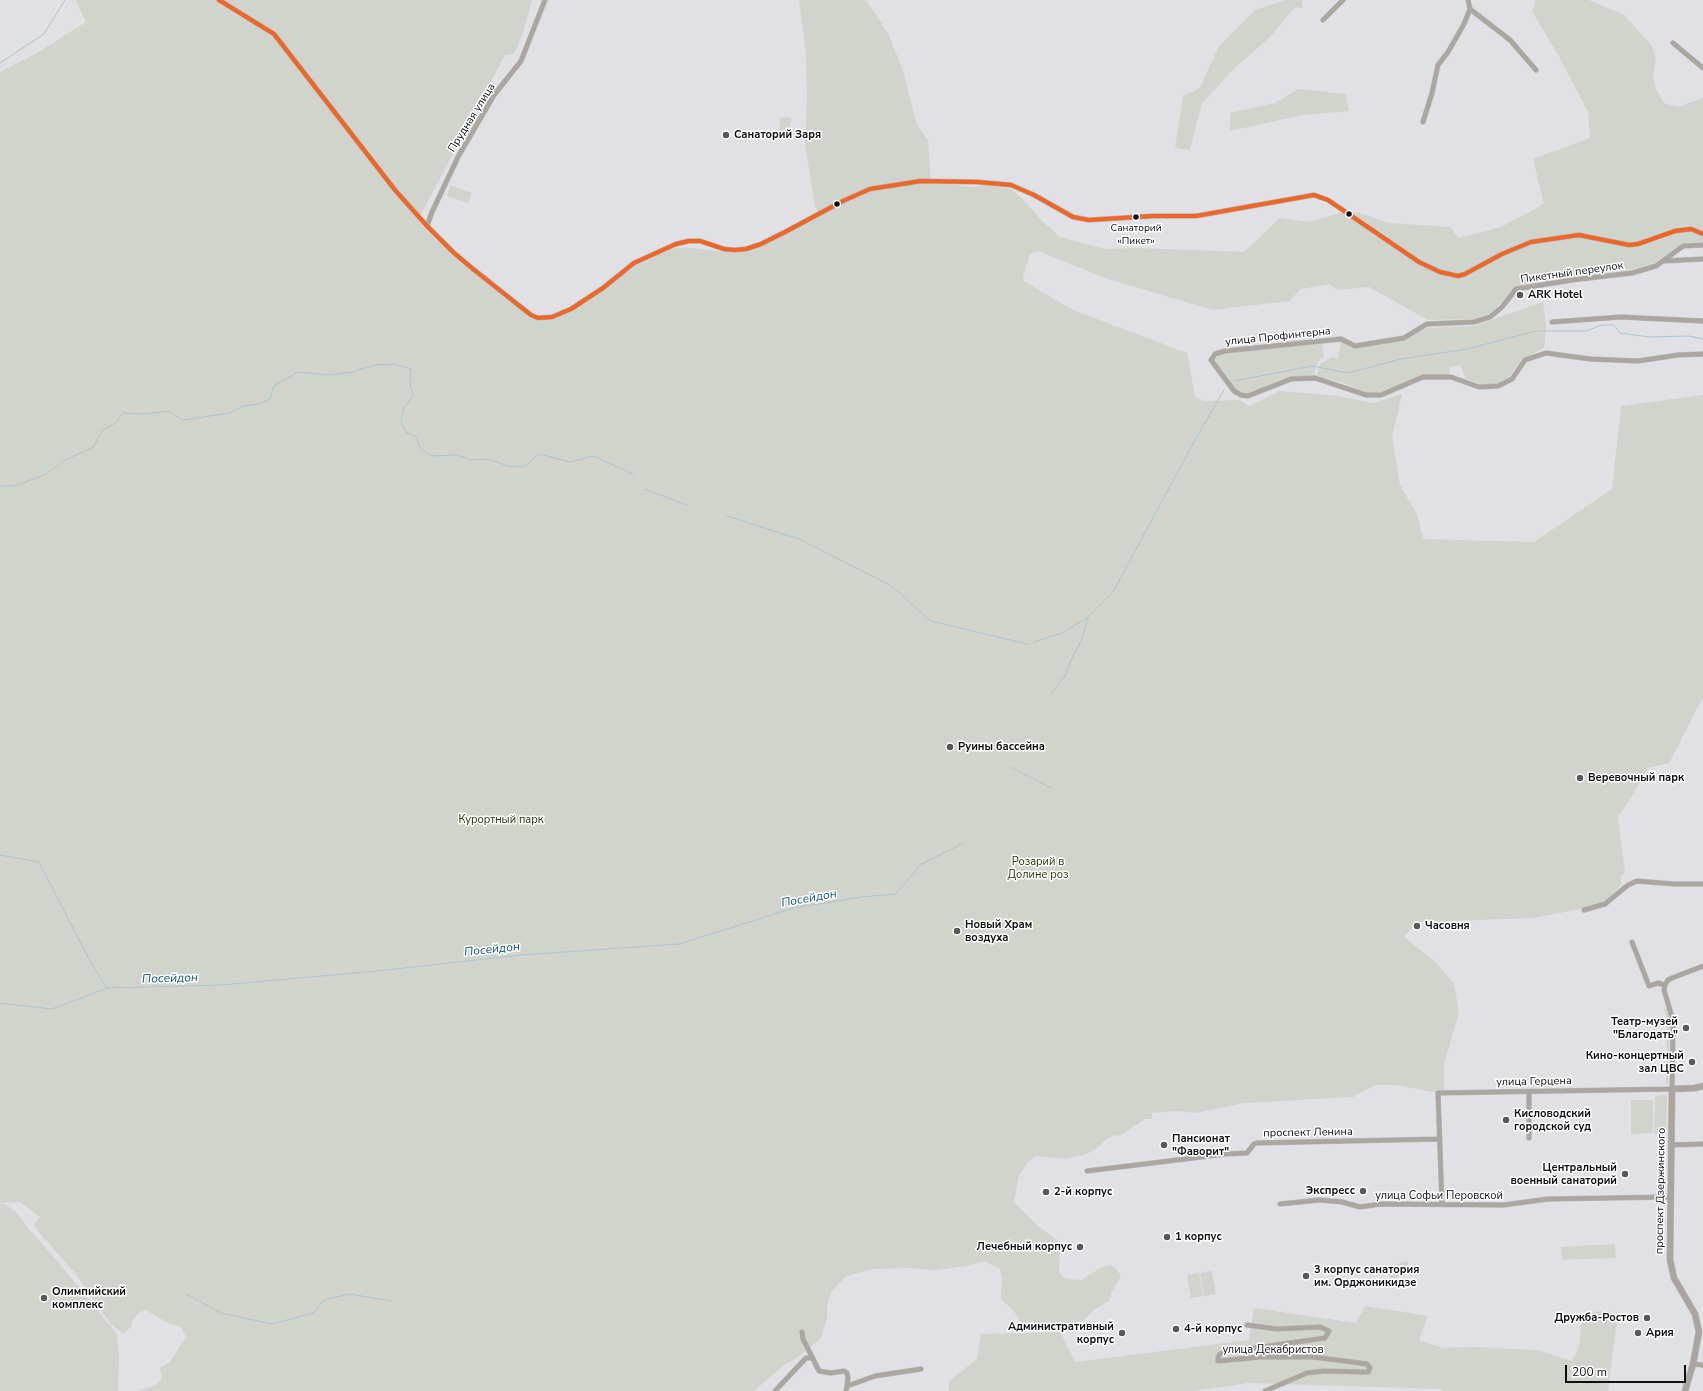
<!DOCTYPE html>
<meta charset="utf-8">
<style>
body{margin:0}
#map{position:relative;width:1703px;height:1391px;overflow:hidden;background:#e1e0e5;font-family:"Nunito Sans",sans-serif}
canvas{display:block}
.scale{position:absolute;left:1565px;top:1365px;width:121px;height:18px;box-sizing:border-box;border:2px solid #0f0e11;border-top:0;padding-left:5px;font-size:12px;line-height:14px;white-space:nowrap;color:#0f0e11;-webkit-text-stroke:3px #fff;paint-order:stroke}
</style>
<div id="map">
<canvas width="1703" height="1391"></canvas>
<div class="scale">200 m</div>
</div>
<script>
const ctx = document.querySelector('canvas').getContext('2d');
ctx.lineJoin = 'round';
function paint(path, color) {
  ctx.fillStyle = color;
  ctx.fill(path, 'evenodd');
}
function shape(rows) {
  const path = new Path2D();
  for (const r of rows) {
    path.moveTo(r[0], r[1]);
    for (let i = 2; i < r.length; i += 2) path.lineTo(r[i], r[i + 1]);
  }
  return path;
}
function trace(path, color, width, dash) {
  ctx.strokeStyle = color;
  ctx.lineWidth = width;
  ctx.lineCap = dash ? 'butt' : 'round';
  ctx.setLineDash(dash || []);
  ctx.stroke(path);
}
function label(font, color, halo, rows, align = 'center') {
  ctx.font = font + ' "Nunito Sans",sans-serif';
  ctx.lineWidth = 3;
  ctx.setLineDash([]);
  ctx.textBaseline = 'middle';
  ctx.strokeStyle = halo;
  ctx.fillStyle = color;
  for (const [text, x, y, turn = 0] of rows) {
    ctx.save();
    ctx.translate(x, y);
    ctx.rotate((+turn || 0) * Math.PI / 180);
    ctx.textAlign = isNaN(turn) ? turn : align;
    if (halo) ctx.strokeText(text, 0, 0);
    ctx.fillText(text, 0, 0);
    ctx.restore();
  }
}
paint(shape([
 [76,0,532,0,523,33,514,54,505,55,418,220,428,232,466,266,531,318,539,321,550,320,559,317,589,301,635,266,661,254,677,248,692,248,734,253,749,250,767,244,820,216,815,206,805,144,807,98,806,57,799,0,866,0,889,35,903,71,917,125,928,140,931,183,972,187,988,185,1011,189,1027,203,1040,219,1060,237,1105,249,1137,248,1244,252,1280,218,1310,222,1340,213,1357,212,1389,223,1451,227,1458,238,1501,227,1544,204,1533,159,1590,138,1588,112,1560,58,1532,11,1536,0,1589,0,1624,15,1651,45,1656,58,1653,78,1656,89,1664,103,1678,107,1703,98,1703,242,1682,243,1655,263,1633,269,1572,277,1515,286,1499,305,1489,314,1473,319,1428,320,1369,287,1337,290,1330,284,1301,289,1289,301,1213,310,1108,279,1038,251,1030,255,1023,276,1024,281,1073,310,1187,353,1195,396,1203,401,1240,400,1249,406,1280,391,1338,396,1373,403,1402,394,1392,437,1400,485,1417,514,1423,539,1534,542,1612,489,1621,406,1703,395,1703,697,1669,763,1648,768,1629,801,1618,816,1625,872,1621,876,1621,884,1612,896,1598,905,1584,908,1535,918,1417,922,1404,937,1433,960,1454,983,1459,1013,1444,1064,1444,1091,1436,1091,1433,1092,1396,1085,1376,1085,1353,1097,1244,1103,1196,1113,1175,1111,1152,1113,1152,1119,1145,1119,1121,1135,1112,1136,1105,1140,1101,1145,1087,1154,1066,1159,1036,1156,1028,1162,1019,1175,1014,1202,1038,1226,1058,1241,1060,1246,1059,1268,1060,1273,1063,1277,1069,1279,1080,1280,1085,1278,1100,1268,1110,1265,1116,1268,1121,1277,1112,1291,1109,1301,1095,1309,1083,1321,1072,1324,1038,1328,1027,1327,1022,1325,1014,1311,1002,1300,1001,1295,1002,1279,1000,1269,984,1261,967,1266,937,1270,910,1268,872,1269,847,1276,838,1284,831,1293,827,1305,827,1318,821,1338,802,1354,783,1366,754,1391,139,1391,155,1385,162,1379,160,1368,170,1362,186,1337,181,1327,170,1324,146,1310,140,1312,132,1321,131,1327,123,1334,110,1323,74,1272,36,1229,34,1224,40,1217,20,1202,0,1203,0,72,37,53,86,22],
 [1286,0,1301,0,1303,8,1295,7,1270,37,1238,65,1202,103,1190,150,1175,148,1183,96,1200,88,1219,46,1255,10],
 [1298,89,1346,94,1349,111,1303,115,1230,131,1230,113,1275,103],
 [780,117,791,118,789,140,778,139],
 [450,185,472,193,468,203,447,196],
 [1543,302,1546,326,1544,348,1521,360,1508,378,1494,384,1480,384,1466,379,1460,365,1450,367,1449,375,1423,376,1381,393,1366,393,1343,383,1317,376,1319,366,1321,363,1333,357,1338,359,1341,341,1353,348,1406,340,1426,328,1474,326],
 [1322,344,1324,357,1319,361,1316,366,1314,377,1290,378,1248,394,1241,394,1234,389,1213,360,1216,356,1226,352],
 [1666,1008,1670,1017,1668,1082,1666,1085,1667,1017,1664,1009],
 [1665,1095,1667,1097,1666,1133,1654,1134,1655,1096],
 [1631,1100,1653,1100,1653,1133,1631,1134],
 [0,1204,5,1204,17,1213,29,1229,58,1262,117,1334,119,1356,118,1391,0,1391],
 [1615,1244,1616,1258,1562,1260,1561,1247],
 [1407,1261,1411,1273,1391,1279,1387,1267],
 [1212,1271,1216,1294,1204,1296,1200,1273],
 [1199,1273,1203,1296,1191,1298,1187,1275],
 [1365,1306,1428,1316,1419,1340,1442,1348,1475,1347,1538,1350,1572,1361,1579,1346,1581,1325,1590,1312,1609,1311,1617,1321,1608,1391,1443,1391,1443,1389,1248,1383,1194,1391,949,1391,949,1381,977,1359,981,1334,1060,1332,1075,1362,1249,1340,1254,1308,1356,1323]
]), '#d0d4cc');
trace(shape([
 [0,63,44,34,65,0],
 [1234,381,1312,366,1348,373,1401,359,1467,349,1536,331,1586,331,1602,325,1614,325,1620,333,1649,337,1689,336,1703,339],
 [0,486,14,486,46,474,67,459,92,448,103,430,115,423,123,413,146,414,168,411,183,420,230,413,243,406,259,404,270,399,274,386,298,372,329,375,353,372,374,365,394,364,411,369,410,382,413,396,404,407,401,422,407,433,417,437,419,446,431,456,456,455,471,460,488,459,508,466,524,467,539,454,570,462,593,456,633,474],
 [644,489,687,505],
 [727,516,799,539,890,585,931,621,1027,644],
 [1034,642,1062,633,1088,617,1113,592,1195,440,1224,390],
 [1051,694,1065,676,1071,660,1081,641,1088,618],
 [1010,767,1051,788],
 [0,855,39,862,92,965,107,988],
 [0,1003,52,1009,107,988,221,985,377,971,521,955,679,944,794,908,861,897,896,894,920,865,964,843],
 [186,1294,221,1313,272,1324,313,1313,324,1300,349,1294,392,1301]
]), '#adc5d2', 1);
const minor = shape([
 [219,0,274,34,395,190,427,226,453,252,473,269,531,315,538,318,552,317,571,309,603,288,634,263,676,244,689,241,700,241,724,249,734,250,746,249,761,244,785,232,843,201,870,189,921,181,978,182,1011,185,1034,195,1073,217,1089,220,1153,216,1196,216,1314,195,1328,200,1419,262,1440,272,1458,276,1465,274,1502,254,1531,242,1579,235,1629,245,1638,244,1675,231,1691,229,1703,234],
 [1468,0,1470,9,1510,40,1536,70],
 [1323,20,1343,0],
 [1673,43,1703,68],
 [1423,122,1432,93,1438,65,1448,52,1464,24,1470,9],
 [427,226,432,212,459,155,494,95,521,61,545,0],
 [1703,245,1683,246,1656,266,1632,273,1572,280,1516,289,1502,307,1490,317,1474,322,1427,324,1404,338,1355,346,1341,339,1225,351,1215,354,1211,360,1234,391,1241,395,1248,396,1291,379,1315,378,1366,395,1381,395,1423,377,1451,377,1479,387,1498,386,1512,379,1525,360,1546,353,1590,359,1638,361,1678,355,1703,354],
 [1663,261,1703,259],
 [1552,322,1621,317,1703,321],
 [1584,910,1605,904,1628,885,1637,881,1674,884,1703,884],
 [1632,942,1649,986,1658,983,1665,985],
 [1665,985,1668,980,1672,978,1703,966],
 [1529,1092,1529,1138],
 [1671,1145,1703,1144],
 [1087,1171,1226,1154,1247,1153,1254,1144,1257,1143,1439,1139],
 [1280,1204,1320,1200,1342,1202,1360,1207,1381,1204,1504,1205,1548,1199,1670,1197],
 [1442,1204,1438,1093,1672,1089,1673,1025,1672,1017,1664,990,1665,985],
 [1247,1325,1277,1329,1320,1327,1329,1331,1325,1338,1226,1352,1220,1354,1218,1357,1218,1361,1261,1357,1313,1357,1360,1363,1367,1364,1370,1368,1368,1372,1362,1372,1324,1371,1307,1373,1265,1391],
 [802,1332,803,1339,819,1371,831,1373,844,1371,847,1373,848,1378,847,1386],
 [1693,1364,1703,1365],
 [775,1391,806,1358,812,1358],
 [846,1391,847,1386,875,1376,921,1369]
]);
const secondary = shape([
 [1685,1391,1693,1364,1699,1332,1695,1314,1674,1278,1670,1260,1672,1089,1695,1088,1703,1086]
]);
trace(minor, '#bcbbbe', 5.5);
trace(secondary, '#bcbbbe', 7);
trace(minor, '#aba7a0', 4.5);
trace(secondary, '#aaa59f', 6);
trace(shape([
 [219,0,274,34,395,190,427,226,453,252,473,269,531,315,538,318,552,317,571,309,603,288,634,263,676,244,689,241,700,241,724,249,734,250,746,249,761,244,785,232,843,201,870,189,921,181,978,182,1011,185,1034,195,1073,217,1089,220,1153,216,1196,216,1314,195,1328,200,1419,262,1440,272,1458,276,1465,274,1502,254,1531,242,1579,235,1629,245,1638,244,1675,231,1691,229,1703,234]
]), '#f26522', 4);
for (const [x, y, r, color] of [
 [726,135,4,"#58585b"],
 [837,204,3.5,"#0f0e11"],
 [1349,214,3.5,"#0f0e11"],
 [1136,217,3.5,"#0f0e11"],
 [1520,295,4,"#58585b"],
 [950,747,4,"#58585b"],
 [1580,778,4,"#58585b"],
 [1417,926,4,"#58585b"],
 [957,931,4,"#58585b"],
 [1686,1028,4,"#58585b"],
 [1692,1062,4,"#58585b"],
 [1506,1120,4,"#58585b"],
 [1164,1145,4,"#58585b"],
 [1625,1174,4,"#58585b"],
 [1363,1191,4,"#58585b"],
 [1046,1192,4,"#58585b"],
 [1167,1237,4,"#58585b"],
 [1080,1247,4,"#58585b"],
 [1306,1276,4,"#58585b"],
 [44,1298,4,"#58585b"],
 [1647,1318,4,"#58585b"],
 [1176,1329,4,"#58585b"],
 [1122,1333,4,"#58585b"],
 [1638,1333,4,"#58585b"]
]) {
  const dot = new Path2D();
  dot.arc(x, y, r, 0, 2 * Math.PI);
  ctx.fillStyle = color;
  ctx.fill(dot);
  trace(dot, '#fff', 1.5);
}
label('10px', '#0f0e11', '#fff', [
 ["Санаторий",1136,229],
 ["«Пикет»",1136,242]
]);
label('11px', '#0f0e11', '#fff', [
 ["Прудная улица",472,118,-58],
 ["Пикетный переулок",1572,273,-8],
 ["улица Профинтерна",1278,337,-6],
 ["улица Герцена",1534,1082,-1],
 ["проспект Ленина",1308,1133,-1],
 ["проспект Дзержинского",1661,1191,-89],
 ["улица Софьи Перовской",1439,1196],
 ["улица Декабристов",1273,1350]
]);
label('bold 11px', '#0f0e11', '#fff', [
 ["Санаторий Заря",734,135],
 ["ARK Hotel",1528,295],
 ["Руины бассейна",958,747],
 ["Веревочный парк",1588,778],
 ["Новый Храм",965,925],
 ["воздуха",965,938],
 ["Часовня",1425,926],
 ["Театр-музей",1678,1022,"right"],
 ["\"Благодать\"",1678,1035,"right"],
 ["Кино-концертный",1684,1056,"right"],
 ["зал ЦВС",1684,1069,"right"],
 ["Кисловодский",1514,1114],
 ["городской суд",1514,1127],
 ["Пансионат",1172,1139],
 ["\"Фаворит\"",1172,1152],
 ["Центральный",1617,1168,"right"],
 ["военный санаторий",1617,1181,"right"],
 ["Экспресс",1355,1191,"right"],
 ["2-й корпус",1054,1192],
 ["1 корпус",1175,1237],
 ["Лечебный корпус",1072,1247,"right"],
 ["3 корпус санатория",1314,1270],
 ["им. Орджоникидзе",1314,1283],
 ["Олимпийский",52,1292],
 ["комплекс",52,1305],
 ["Дружба-Ростов",1639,1318,"right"],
 ["Административный",1114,1327,"right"],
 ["корпус",1114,1340,"right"],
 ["4-й корпус",1184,1329],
 ["Ария",1646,1333]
], 'left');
label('11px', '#223302', '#fff', [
 ["Курортный парк",501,820],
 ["Розарий в",1038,862],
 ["Долине роз",1038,875]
]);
label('italic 12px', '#12556d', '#fff', [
 ["Посейдон",809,899,-10],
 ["Посейдон",492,950,-6],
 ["Посейдон",170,979,-2]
]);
</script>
